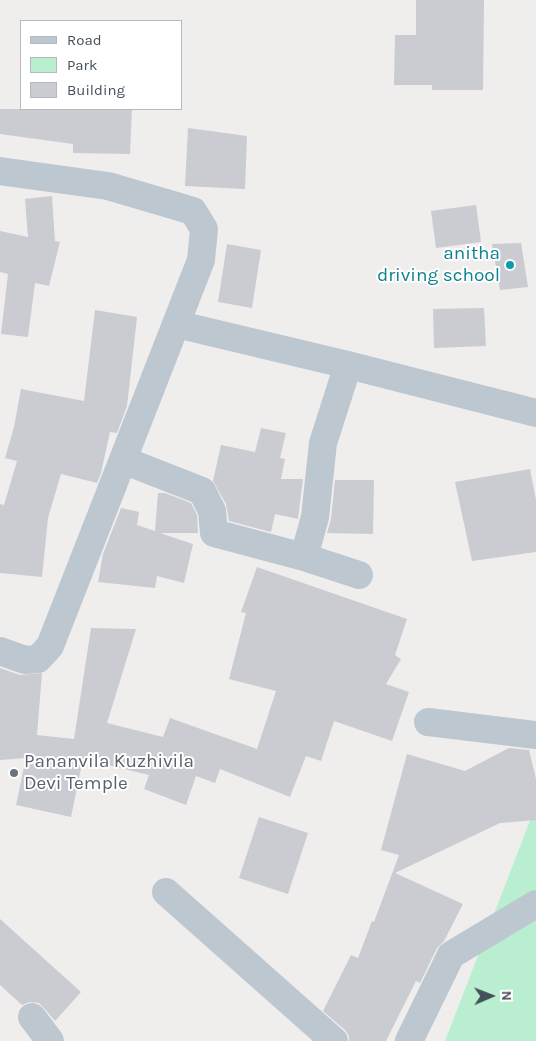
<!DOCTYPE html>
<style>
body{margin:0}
#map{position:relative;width:536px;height:1041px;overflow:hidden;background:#f0eded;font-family:Karla,sans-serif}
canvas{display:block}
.legend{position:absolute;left:20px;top:20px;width:162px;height:90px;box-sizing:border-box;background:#fff;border:1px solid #b5b9bd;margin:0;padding:6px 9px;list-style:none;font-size:15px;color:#45505b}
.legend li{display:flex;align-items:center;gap:10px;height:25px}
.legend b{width:25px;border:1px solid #b5b9bd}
.north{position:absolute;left:466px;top:971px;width:50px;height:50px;-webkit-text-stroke:4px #fff;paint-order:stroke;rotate:89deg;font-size:14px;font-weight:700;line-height:20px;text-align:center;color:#45505b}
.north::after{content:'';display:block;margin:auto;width:18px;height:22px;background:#45505b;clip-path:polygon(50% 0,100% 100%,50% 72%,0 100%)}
</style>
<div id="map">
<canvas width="536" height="1041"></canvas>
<ul class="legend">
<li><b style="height:6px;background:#bdc7d0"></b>Road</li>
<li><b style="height:14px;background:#b9efd0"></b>Park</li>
<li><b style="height:14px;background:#caccd2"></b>Building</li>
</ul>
<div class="north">N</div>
</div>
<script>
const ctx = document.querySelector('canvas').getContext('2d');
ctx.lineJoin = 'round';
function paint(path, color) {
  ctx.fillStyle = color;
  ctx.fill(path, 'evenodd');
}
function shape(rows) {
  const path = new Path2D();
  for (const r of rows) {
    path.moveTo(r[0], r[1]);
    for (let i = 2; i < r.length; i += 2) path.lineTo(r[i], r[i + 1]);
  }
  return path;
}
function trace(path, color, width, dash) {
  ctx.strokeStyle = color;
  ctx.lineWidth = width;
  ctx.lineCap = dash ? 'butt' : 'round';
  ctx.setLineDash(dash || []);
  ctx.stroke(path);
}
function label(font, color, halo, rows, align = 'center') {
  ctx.font = font + ' Karla,sans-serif';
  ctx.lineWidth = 4;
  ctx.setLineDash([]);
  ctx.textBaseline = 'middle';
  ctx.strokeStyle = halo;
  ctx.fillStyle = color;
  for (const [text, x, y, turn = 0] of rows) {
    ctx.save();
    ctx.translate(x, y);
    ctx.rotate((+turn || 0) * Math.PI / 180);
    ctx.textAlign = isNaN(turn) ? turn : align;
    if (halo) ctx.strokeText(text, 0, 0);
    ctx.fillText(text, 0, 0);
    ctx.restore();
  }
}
paint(shape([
 [536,805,536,1041,445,1041]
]), '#b9efd0');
paint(shape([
 [416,0,484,0,483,90,432,90,432,85,394,85,395,35,416,35],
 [0,109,132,109,130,154,73,153,73,144,0,134],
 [188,128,247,136,245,189,185,186],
 [52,196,55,241,60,242,49,286,35,283,28,337,1,334,8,274,0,272,0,231,28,237,25,199],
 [476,205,481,242,436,248,431,211],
 [521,243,528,287,500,290,492,244],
 [227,244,261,250,252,308,218,302],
 [484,308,486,346,434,348,433,309],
 [95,310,137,317,127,406,117,433,110,432,101,473,97,483,61,474,48,518,42,577,0,573,0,504,4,505,17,461,5,458,14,427,21,389,84,401],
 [261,428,286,433,280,458,285,459,281,479,303,479,298,519,275,514,271,532,229,521,226,504,213,481,221,445,255,452],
 [530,469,536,500,536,552,472,561,455,482],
 [335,480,374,480,373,534,327,533,331,519],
 [158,493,165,493,191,503,197,515,198,533,160,533,193,544,184,583,157,576,155,588,98,582,103,554,121,508,139,512,137,525,155,531],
 [257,567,407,619,395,655,401,659,386,684,409,692,392,741,334,721,321,761,306,756,290,797,220,769,215,783,196,776,186,805,144,789,149,775,83,759,71,817,16,805,26,758,0,760,0,668,20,675,42,673,37,735,74,739,91,628,136,629,107,723,163,737,170,718,257,749,276,691,229,679,246,613,241,612],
 [509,748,529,750,536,779,536,820,500,823,395,873,463,904,444,941,437,948,420,983,416,981,386,1041,349,1041,349,1036,345,1030,323,1011,351,955,358,958,372,921,374,922,399,855,381,850,407,754,465,771],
 [259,817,308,833,288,894,239,878],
 [0,919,81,992,55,1021,44,1008,39,1003,30,1002,22,1005,0,985]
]), '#caccd2');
trace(shape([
 [0,171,108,186,193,211,204,229,201,260,176,324,348,365,536,413],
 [123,460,202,491,212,511,214,533,304,557,359,575],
 [304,557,315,517,323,443,348,365],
 [0,651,25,660,38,659,50,646,176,324],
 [428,722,536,735],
 [166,892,334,1041],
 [32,1017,50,1041],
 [409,1041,451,955,536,904]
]), '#bdc7d0', 28);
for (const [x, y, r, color] of [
 [510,265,5,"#0f9aa8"],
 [14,773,5,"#6b7280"]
]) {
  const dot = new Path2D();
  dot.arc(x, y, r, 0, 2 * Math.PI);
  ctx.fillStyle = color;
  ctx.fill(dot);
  trace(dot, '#fff', 2);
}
label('19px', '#0d838f', '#fff', [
 ["anitha",500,254],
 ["driving school",500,276]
], 'right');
label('19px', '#5b616d', '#fff', [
 ["Pananvila Kuzhivila",24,762],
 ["Devi Temple",24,784]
], 'left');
</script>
